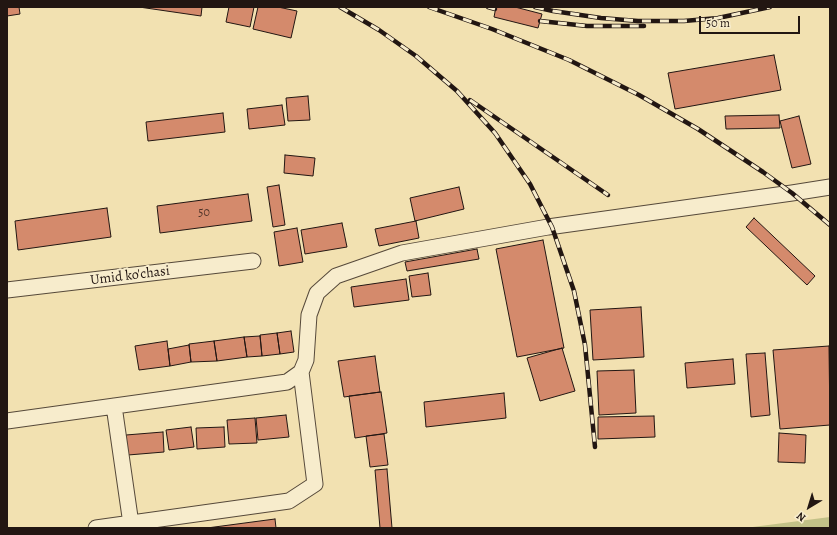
<!DOCTYPE html>
<style>
body{margin:0}
#map{position:relative;width:837px;height:535px;overflow:hidden;background:#f2e1b1;font-family:Alegreya,serif}
canvas{display:block}
.frame{position:absolute;inset:0;border:8px solid #221612;pointer-events:none}
.north{position:absolute;left:789px;top:487px;width:40px;height:40px;-webkit-text-stroke:3px #f7eccc;paint-order:stroke;rotate:218deg;font-size:11px;font-weight:700;line-height:16px;text-align:center;color:#221612}
.north::after{content:'';display:block;margin:auto;width:14px;height:18px;background:#221612;clip-path:polygon(50% 0,100% 100%,50% 72%,0 100%)}
.scale{position:absolute;left:699px;top:16px;width:101px;height:18px;box-sizing:border-box;border:2px solid #221612;border-top:0;padding-left:5px;font-size:12px;line-height:14px;white-space:nowrap;color:#221612;-webkit-text-stroke:3px #f7eccc;paint-order:stroke}
</style>
<div id="map">
<canvas width="837" height="535"></canvas>
<div class="frame"></div>
<div class="north">N</div>
<div class="scale">50 m</div>
</div>
<script>
const ctx = document.querySelector('canvas').getContext('2d');
ctx.lineJoin = 'round';
function paint(path, color) {
  ctx.fillStyle = color;
  ctx.fill(path, 'evenodd');
}
function shape(rows) {
  const path = new Path2D();
  for (const r of rows) {
    path.moveTo(r[0], r[1]);
    for (let i = 2; i < r.length; i += 2) path.lineTo(r[i], r[i + 1]);
  }
  return path;
}
function trace(path, color, width, dash) {
  ctx.strokeStyle = color;
  ctx.lineWidth = width;
  ctx.lineCap = dash ? 'butt' : 'round';
  ctx.setLineDash(dash || []);
  ctx.stroke(path);
}
function label(font, color, halo, rows, align = 'center') {
  ctx.font = font + ' Alegreya,serif';
  ctx.lineWidth = 4;
  ctx.setLineDash([]);
  ctx.textBaseline = 'middle';
  ctx.strokeStyle = halo;
  ctx.fillStyle = color;
  for (const [text, x, y, turn = 0] of rows) {
    ctx.save();
    ctx.translate(x, y);
    ctx.rotate((+turn || 0) * Math.PI / 180);
    ctx.textAlign = isNaN(turn) ? turn : align;
    if (halo) ctx.strokeText(text, 0, 0);
    ctx.fillText(text, 0, 0);
    ctx.restore();
  }
}
paint(shape([
 [830,517,830,528,745,528]
]), '#c2c187');
const building = shape([
 [7,7,19,7,20,14,7,16,7,7],
 [139,7,202,7,201,16,139,7],
 [229,7,254,7,250,27,226,22,229,7],
 [258,7,278,7,297,11,291,38,253,29,258,7],
 [496,7,515,7,542,14,538,28,494,17,496,7],
 [774,55,781,90,675,109,668,73,774,55],
 [308,96,310,120,288,121,286,98,308,96],
 [282,105,285,125,249,129,247,109,282,105],
 [223,113,225,132,148,141,146,122,223,113],
 [779,115,780,128,726,129,725,116,779,115],
 [799,116,811,164,792,168,780,121,799,116],
 [285,155,315,158,313,176,284,173,285,155],
 [279,185,285,225,273,227,267,187,279,185],
 [459,187,464,209,415,221,410,198,459,187],
 [248,194,252,221,160,233,157,206,248,194],
 [107,208,111,237,18,250,15,221,107,208],
 [754,218,815,276,807,285,746,227,754,218],
 [416,221,419,238,379,246,375,229,416,221],
 [342,223,347,247,305,254,301,230,342,223],
 [297,228,303,262,279,266,274,232,297,228],
 [543,240,564,348,517,357,496,249,543,240],
 [477,249,479,259,407,271,405,262,477,249],
 [428,273,431,295,412,297,409,276,428,273],
 [406,279,409,300,354,307,351,287,406,279],
 [641,307,644,357,593,360,590,310,641,307],
 [291,331,294,352,280,354,277,333,291,331],
 [277,333,280,354,262,356,260,335,277,333],
 [260,336,262,356,247,357,244,337,260,336],
 [244,337,247,357,217,361,214,341,244,337],
 [167,341,170,366,139,370,135,346,167,341],
 [214,341,217,361,191,362,189,344,214,341],
 [189,345,191,362,170,366,168,349,189,345],
 [829,346,830,425,780,429,773,350,829,346],
 [562,348,575,391,540,401,527,358,562,348],
 [765,353,770,415,751,417,746,354,765,353],
 [375,356,380,392,344,397,338,361,375,356],
 [733,359,735,384,687,388,685,363,733,359],
 [634,370,636,413,599,415,597,371,634,370],
 [381,392,387,433,355,438,349,396,381,392],
 [504,393,506,418,426,427,424,402,504,393],
 [286,415,289,437,258,440,256,418,286,415],
 [654,416,655,437,598,439,598,417,654,416],
 [255,418,257,443,229,444,227,420,255,418],
 [191,427,194,447,169,450,166,430,191,427],
 [224,427,225,447,197,449,196,428,224,427],
 [163,432,164,452,128,455,126,435,163,432],
 [779,433,806,435,805,463,778,462,779,433],
 [384,434,388,465,370,467,366,436,384,434],
 [387,469,392,528,380,528,375,470,387,469],
 [275,519,276,528,207,528,275,519]
]);
paint(building, '#d48a6c');
trace(building, '#221612', 1);
const minor = shape([
 [7,290,253,261],
 [114,406,131,524],
 [7,421,287,382,301,372,306,360,309,315,317,293,336,276,402,253,548,227,792,193,830,187],
 [96,528,289,501,315,484,301,372]
]);
trace(minor, '#56493a', 17);
trace(minor, '#f7eccc', 15);
const rail = shape([
 [340,7,379,30,416,56,457,91,495,133,530,184,552,227,574,291,585,345,595,447],
 [429,7,492,29,569,60,639,95,698,129,763,172,792,193,830,225],
 [488,7,495,9],
 [535,7,553,11,601,18,638,21,684,21,718,18,770,7],
 [540,21,587,26,644,26],
 [470,100,608,195]
]);
trace(rail, '#221612', 4.5);
trace(rail, '#f7eccc', 3, [9]);
label('12px', '#4e3328', null, [
 ["50",204,213]
]);
label('14px', '#221612', '#f7eccc', [
 ["Umid ko'chasi",130,276,-7]
]);
</script>
